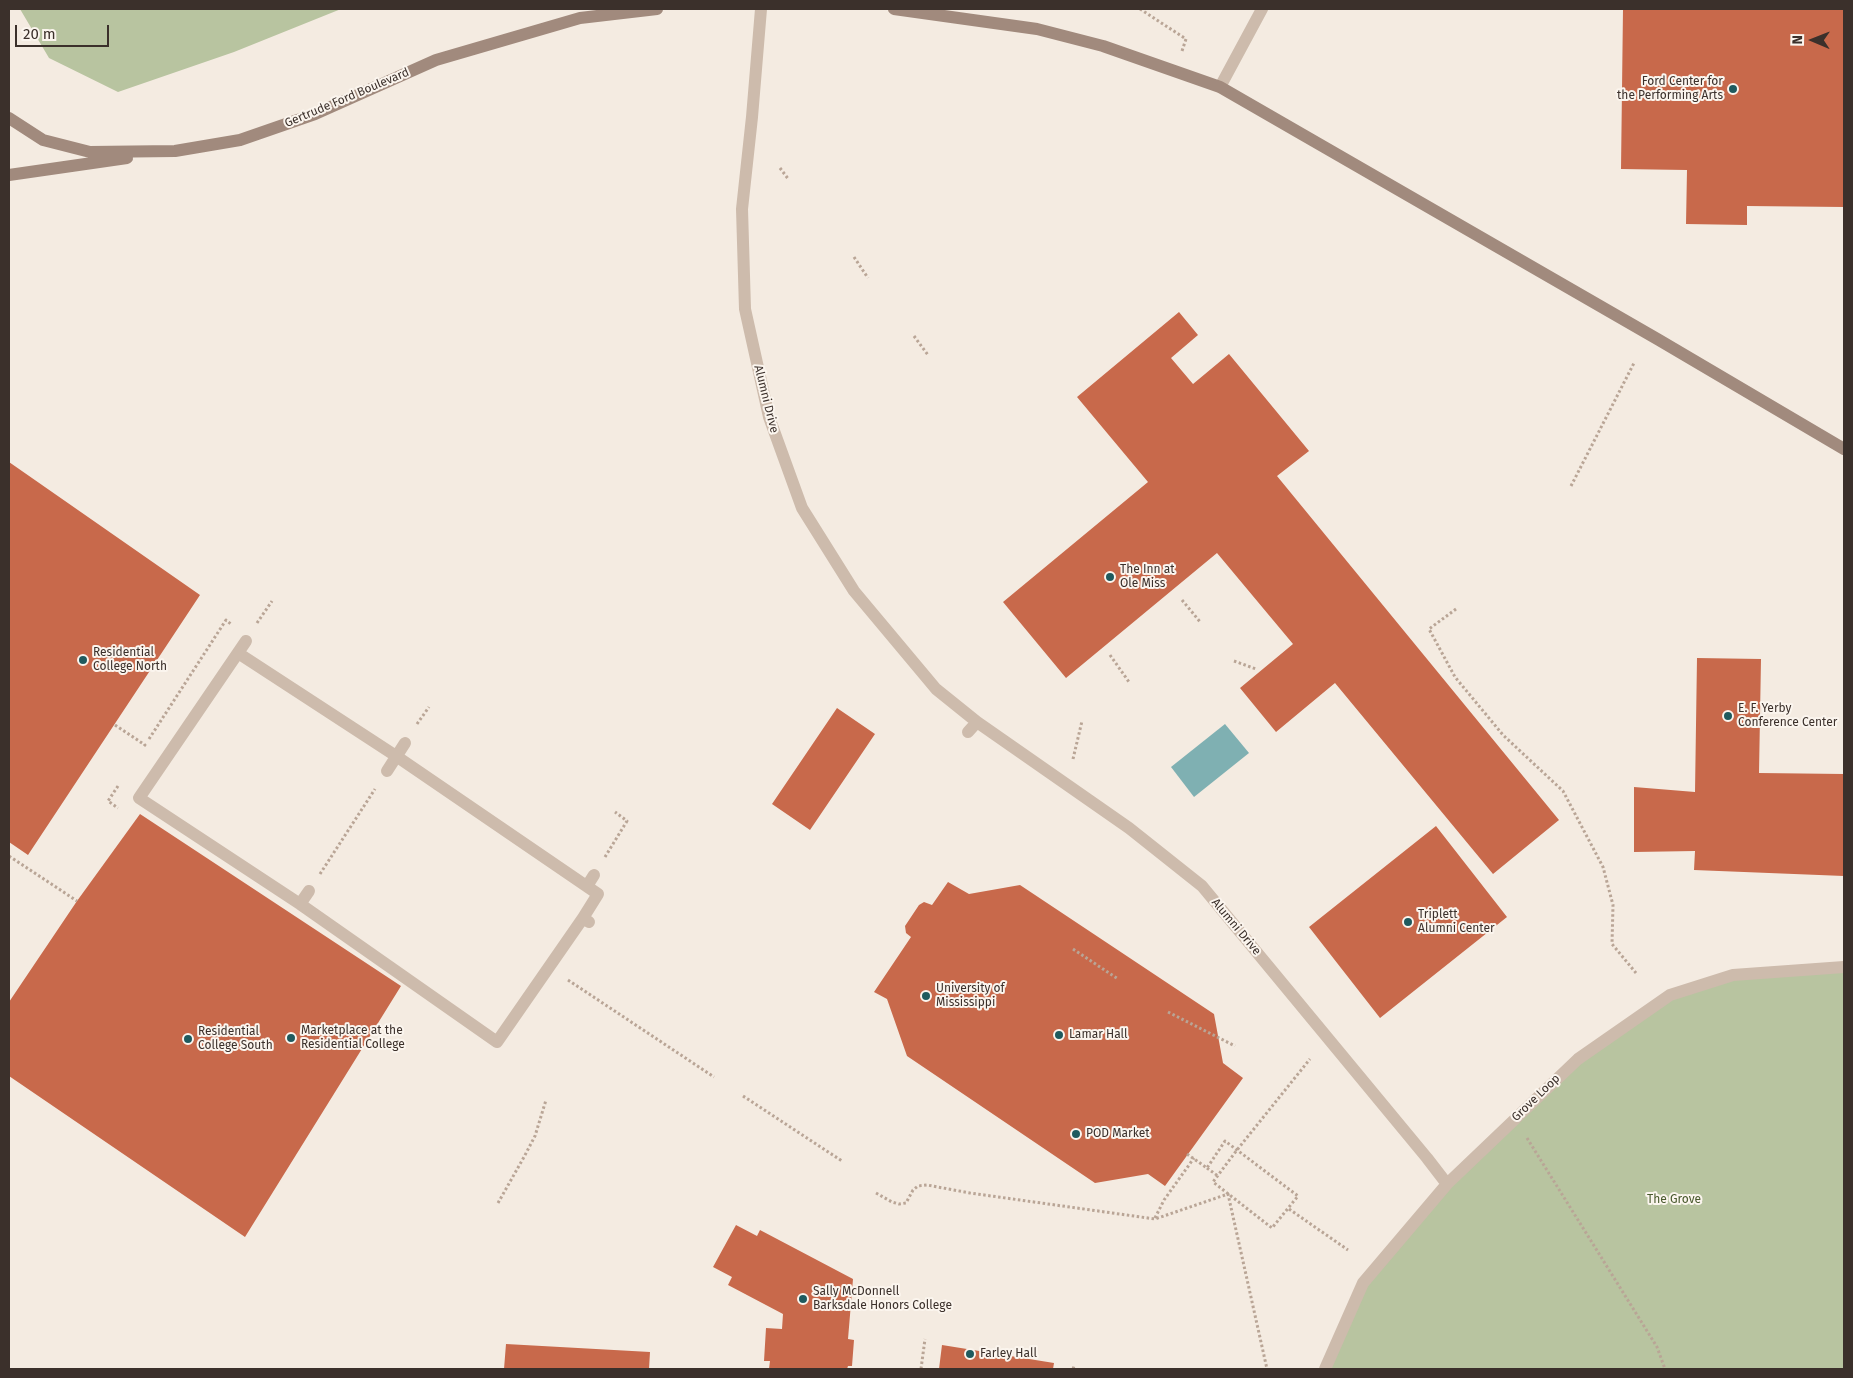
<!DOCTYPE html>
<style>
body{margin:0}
#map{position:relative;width:1853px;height:1378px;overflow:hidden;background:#f4ebe1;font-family:"Fira Sans",sans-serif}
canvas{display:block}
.frame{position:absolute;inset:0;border:10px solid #3b302b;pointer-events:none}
.north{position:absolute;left:1788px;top:15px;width:50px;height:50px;-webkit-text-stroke:4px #fbf5ee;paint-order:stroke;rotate:271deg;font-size:14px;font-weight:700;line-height:20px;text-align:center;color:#3b302b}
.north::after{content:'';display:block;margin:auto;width:18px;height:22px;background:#3b302b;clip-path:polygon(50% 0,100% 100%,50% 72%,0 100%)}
.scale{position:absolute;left:15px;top:25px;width:94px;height:22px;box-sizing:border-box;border:2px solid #3b302b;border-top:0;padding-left:6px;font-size:15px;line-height:18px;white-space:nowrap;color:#3b302b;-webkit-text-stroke:4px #fbf5ee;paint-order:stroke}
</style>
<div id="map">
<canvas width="1853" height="1378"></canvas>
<div class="frame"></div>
<div class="north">N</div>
<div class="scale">20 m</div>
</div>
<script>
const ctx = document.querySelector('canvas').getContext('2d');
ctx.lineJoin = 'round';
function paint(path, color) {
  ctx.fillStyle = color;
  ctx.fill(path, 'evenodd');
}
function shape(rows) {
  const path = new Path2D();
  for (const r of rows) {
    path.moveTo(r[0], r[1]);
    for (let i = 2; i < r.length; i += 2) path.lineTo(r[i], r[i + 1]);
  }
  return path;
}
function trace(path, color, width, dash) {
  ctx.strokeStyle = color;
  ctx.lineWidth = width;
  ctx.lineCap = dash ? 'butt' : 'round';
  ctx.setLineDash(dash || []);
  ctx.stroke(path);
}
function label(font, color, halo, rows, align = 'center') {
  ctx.font = font + ' "Fira Sans",sans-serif';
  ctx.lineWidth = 4;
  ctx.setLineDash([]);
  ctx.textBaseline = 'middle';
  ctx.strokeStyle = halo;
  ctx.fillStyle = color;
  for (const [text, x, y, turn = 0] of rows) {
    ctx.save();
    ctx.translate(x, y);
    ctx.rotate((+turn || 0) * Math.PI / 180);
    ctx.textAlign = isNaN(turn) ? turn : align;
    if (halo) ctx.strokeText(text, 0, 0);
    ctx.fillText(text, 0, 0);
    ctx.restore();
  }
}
paint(shape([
 [20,9,341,9,234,52,118,92,49,58],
 [1844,967,1844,1369,1325,1369,1363,1283,1447,1184,1578,1059,1670,995,1733,975]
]), '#b8c4a0');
paint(shape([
 [1225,724,1249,753,1194,797,1171,767]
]), '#7fb0b2');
paint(shape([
 [1623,9,1844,9,1844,207,1747,206,1747,225,1686,224,1687,170,1621,169],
 [1179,312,1198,335,1171,358,1193,384,1229,354,1309,451,1277,476,1559,820,1493,874,1335,683,1276,732,1240,688,1293,644,1217,553,1066,678,1003,602,1148,482,1077,397],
 [9,462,200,595,28,855,9,842],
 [1697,658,1761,659,1759,773,1844,774,1844,876,1694,870,1695,851,1634,852,1634,787,1695,792],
 [837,708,875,734,810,830,772,804],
 [140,814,401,986,245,1237,9,1076,9,1002,77,901],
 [1436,826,1507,917,1380,1018,1309,927],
 [948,882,969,894,1020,885,1214,1014,1223,1063,1243,1078,1165,1186,1148,1174,1095,1183,907,1056,887,999,874,992,911,937,906,933,905,926,919,905,924,902,932,905],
 [736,1225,757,1236,760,1230,853,1279,848,1339,854,1340,852,1366,848,1366,847,1369,769,1369,770,1361,764,1361,766,1328,782,1329,783,1314,728,1285,732,1277,713,1267],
 [506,1344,650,1352,649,1369,504,1369],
 [942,1345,1054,1363,1053,1369,939,1369]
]), '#c8694b');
trace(shape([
 [1140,9,1186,39,1182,51],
 [780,168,789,180],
 [854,257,868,278],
 [914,336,928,355],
 [1571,486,1634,363],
 [1182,600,1201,623],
 [1456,609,1429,629,1455,677,1503,735,1563,791,1603,867,1613,905,1612,944,1636,973],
 [257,623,272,601],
 [1110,655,1129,682],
 [1234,661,1256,669],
 [417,724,429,707],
 [115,725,145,745,143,747],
 [149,739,226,620,232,625],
 [1073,759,1082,721],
 [118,786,108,801,118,808],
 [9,856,77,901],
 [605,857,627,821,615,812],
 [320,874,375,789],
 [1073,949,1118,979],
 [568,980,714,1077],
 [1168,1012,1235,1046],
 [743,1096,842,1161],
 [1527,1138,1657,1347,1665,1369],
 [1187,1154,1207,1168,1225,1141,1237,1150,1298,1196,1272,1228,1213,1182,1237,1150,1310,1059],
 [1207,1168,1218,1176],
 [876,1193,892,1202,899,1204,906,1203,913,1190,918,1186,927,1185,970,1193,1155,1219,1228,1194,1267,1369],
 [498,1203,524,1157,535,1136,546,1100],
 [1289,1209,1348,1250],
 [1155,1218,1164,1200,1194,1158],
 [921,1369,925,1339],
 [1073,1369,1074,1366]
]), '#b9a596', 3, [2.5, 2.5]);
trace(shape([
 [1220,87,1262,9]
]), '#cdbbac', 12);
trace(shape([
 [761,9,752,117,742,209,745,309,769,417,802,508,854,591,936,689,977,722,968,732],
 [246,641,139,798,300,904,497,1042,583,918,589,922],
 [238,653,396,756,598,894,583,918],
 [977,722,1129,828,1202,886,1427,1158,1447,1184],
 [387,771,405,743],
 [587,886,594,875],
 [300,904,309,891],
 [1325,1369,1363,1283,1447,1184,1578,1059,1670,995,1733,975,1844,967]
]), '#cdbbac', 12);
trace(shape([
 [894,9,1037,29,1103,46,1220,87,1659,340,1844,449],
 [9,118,43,140,90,152,175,151,240,140,315,114,436,60,580,18,657,9],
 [9,175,127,158]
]), '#a18a7d', 12);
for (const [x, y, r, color] of [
 [1733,89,5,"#1f5a5e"],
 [1110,577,5,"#1f5a5e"],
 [83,660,5,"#1f5a5e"],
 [1728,716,5,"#1f5a5e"],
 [1408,922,5,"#1f5a5e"],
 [926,996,5,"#1f5a5e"],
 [1059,1035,5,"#1f5a5e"],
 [291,1038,5,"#1f5a5e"],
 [188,1039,5,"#1f5a5e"],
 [1076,1134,5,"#1f5a5e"],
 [803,1299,5,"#1f5a5e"],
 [970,1354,5,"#1f5a5e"]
]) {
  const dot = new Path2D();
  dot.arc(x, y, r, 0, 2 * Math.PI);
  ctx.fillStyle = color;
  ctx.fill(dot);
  trace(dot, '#fbf5ee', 2);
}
label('12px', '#3b302b', '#fbf5ee', [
 ["Ford Center for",1723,82,"right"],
 ["the Performing Arts",1723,96,"right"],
 ["The Inn at",1120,570],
 ["Ole Miss",1120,584],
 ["Residential",93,653],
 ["College North",93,667],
 ["E. F. Yerby",1738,709],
 ["Conference Center",1738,723],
 ["Triplett",1418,915],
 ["Alumni Center",1418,929],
 ["University of",936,989],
 ["Mississippi",936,1003],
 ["Marketplace at the",301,1031],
 ["Residential College",301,1045],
 ["Residential",198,1032],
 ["College South",198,1046],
 ["Lamar Hall",1069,1035],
 ["POD Market",1086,1134],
 ["Sally McDonnell",813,1292],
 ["Barksdale Honors College",813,1306],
 ["Farley Hall",980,1354]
], 'left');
label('12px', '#3b302b', '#fbf5ee', [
 ["Gertrude Ford Boulevard",347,98,-23],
 ["Alumni Drive",766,399,76],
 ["Alumni Drive",1236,927,50],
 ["Grove Loop",1536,1098,-44]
]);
label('12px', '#4a5a2e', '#fbf5ee', [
 ["The Grove",1674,1200]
]);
</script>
